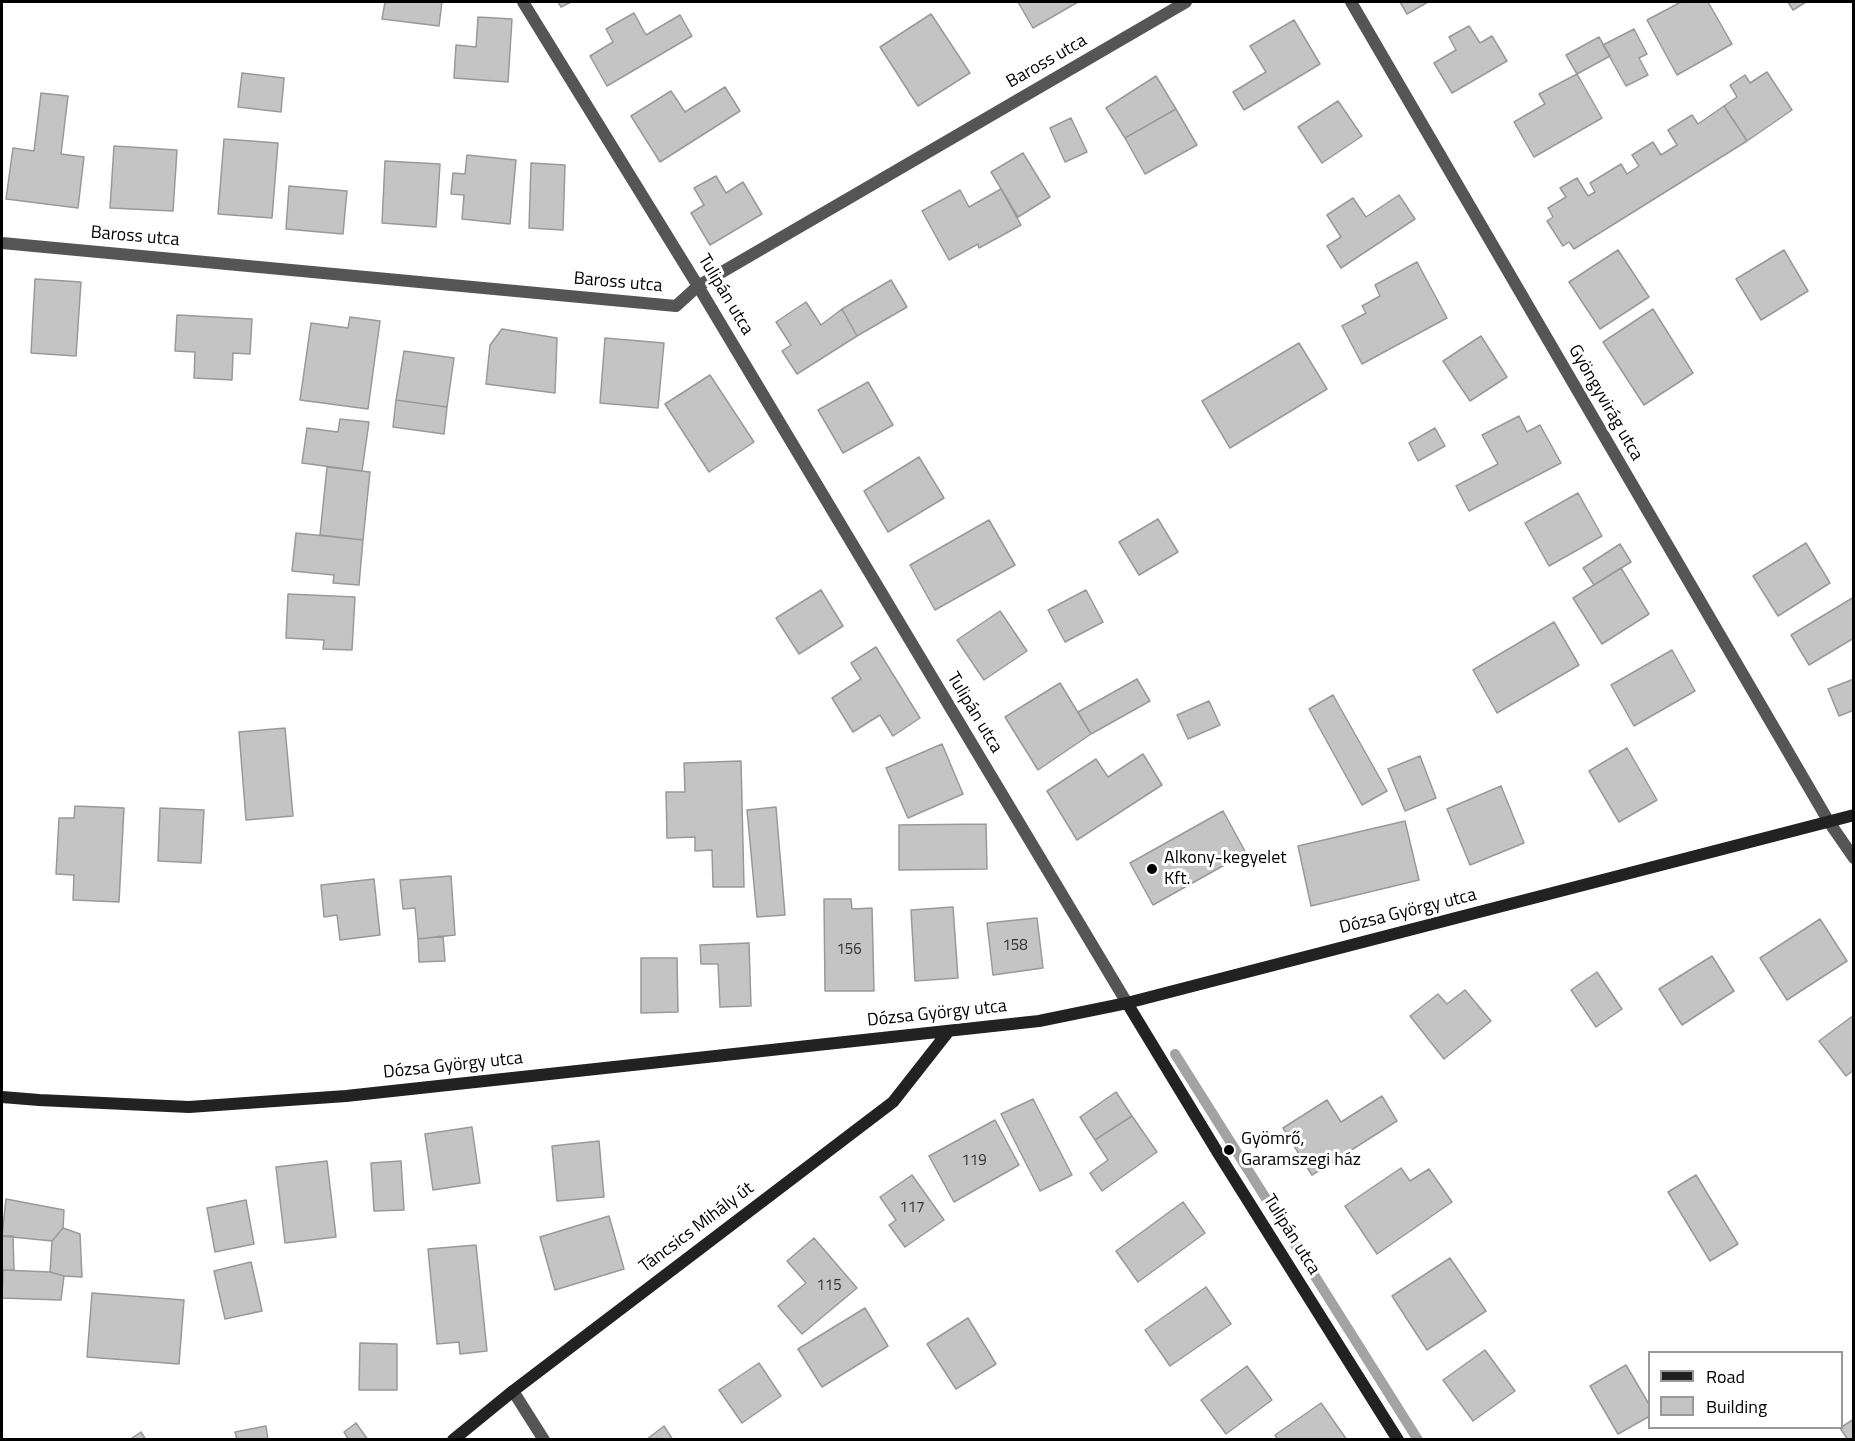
<!DOCTYPE html>
<meta charset="utf-8">
<style>
body{margin:0}
#map{position:relative;width:1855px;height:1441px;overflow:hidden;background:#fff;font-family:"Titillium Web",sans-serif}
canvas{display:block}
.frame{position:absolute;inset:0;border:3px solid #000;pointer-events:none}
.legend{position:absolute;left:1648px;top:1351px;width:195px;height:78px;box-sizing:border-box;background:#fff;border:2px solid #999;margin:0;padding:8px 10px;list-style:none;font-size:18px;color:#000}
.legend li{display:flex;align-items:center;gap:12px;height:30px}
.legend b{width:30px;border:2px solid #999}
</style>
<div id="map">
<canvas width="1855" height="1441"></canvas>
<div class="frame"></div>
<ul class="legend">
<li><b style="height:8px;background:#222"></b>Road</li>
<li><b style="height:16px;background:#c4c4c4"></b>Building</li>
</ul>
</div>
<script>
const ctx = document.querySelector('canvas').getContext('2d');
ctx.lineJoin = 'round';
function shape(rows) {
  const path = new Path2D();
  for (const r of rows) {
    path.moveTo(r[0], r[1]);
    for (let i = 2; i < r.length; i += 2) path.lineTo(r[i], r[i + 1]);
  }
  return path;
}
function trace(path, color, width, dash) {
  ctx.strokeStyle = color;
  ctx.lineWidth = width;
  ctx.lineCap = dash ? 'butt' : 'round';
  ctx.setLineDash(dash || []);
  ctx.stroke(path);
}
function paint(path, color) {
  ctx.fillStyle = color;
  ctx.fill(path, 'evenodd');
}
function label(font, color, halo, rows, align = 'center') {
  ctx.font = font + ' "Titillium Web",sans-serif';
  ctx.lineWidth = 6;
  ctx.setLineDash([]);
  ctx.textBaseline = 'middle';
  ctx.strokeStyle = halo;
  ctx.fillStyle = color;
  for (const [text, x, y, turn = 0] of rows) {
    ctx.save();
    ctx.translate(x, y);
    ctx.rotate((+turn || 0) * Math.PI / 180);
    ctx.textAlign = isNaN(turn) ? turn : align;
    if (halo) ctx.strokeText(text, 0, 0);
    ctx.fillText(text, 0, 0);
    ctx.restore();
  }
}
trace(shape([
 [1175,1054,1418,1440]
]), '#a3a3a3', 10);
const building = shape([
 [385,2,442,2,439,26,382,19,385,2],
 [558,2,571,2,561,7,558,2],
 [1018,2,1078,2,1033,28,1018,2],
 [1400,2,1428,2,1407,14,1400,2],
 [1681,2,1708,2,1732,44,1677,75,1647,20,1681,2],
 [1788,2,1806,2,1793,10,1788,2],
 [634,13,646,35,680,15,692,36,607,86,590,56,613,42,606,29,634,13],
 [931,14,970,73,918,106,880,47,931,14],
 [478,17,512,19,508,82,454,78,456,45,476,47,478,17],
 [1294,20,1320,64,1244,110,1233,92,1266,72,1250,46,1294,20],
 [1469,26,1480,43,1492,36,1507,61,1452,93,1434,63,1456,50,1449,37,1469,26],
 [1634,29,1647,54,1639,58,1648,75,1626,86,1603,45,1634,29],
 [1599,37,1610,56,1577,74,1566,55,1599,37],
 [1767,72,1792,110,1747,141,1724,106,1737,97,1730,85,1745,75,1750,83,1767,72],
 [242,73,284,78,281,112,238,107,242,73],
 [1577,74,1602,118,1534,157,1514,122,1545,104,1539,94,1577,74],
 [1156,76,1176,109,1125,138,1106,108,1156,76],
 [725,87,740,111,660,162,631,116,671,91,685,112,725,87],
 [41,93,68,96,61,154,84,157,78,208,6,199,13,148,34,151,41,93],
 [1338,101,1362,136,1322,163,1298,127,1338,101],
 [1724,106,1747,141,1574,249,1569,242,1563,246,1547,221,1553,217,1548,208,1566,197,1560,188,1577,178,1588,196,1595,192,1590,183,1621,164,1627,174,1639,166,1632,155,1653,142,1661,155,1677,145,1668,130,1692,115,1698,124,1724,106],
 [1176,109,1197,145,1145,174,1125,138,1176,109],
 [1071,118,1087,152,1065,162,1050,128,1071,118],
 [224,139,278,143,272,218,218,214,224,139],
 [114,146,177,150,173,211,110,208,114,146],
 [1023,153,1050,197,1018,217,991,172,1023,153],
 [467,155,516,160,510,224,462,219,464,195,451,194,453,173,465,174,467,155],
 [385,161,440,164,436,227,382,223,385,161],
 [531,163,565,165,563,230,529,228,531,163],
 [716,176,726,193,743,182,762,214,710,245,691,213,704,205,694,188,716,176],
 [289,186,347,191,343,234,286,229,289,186],
 [1001,189,1021,225,979,248,978,244,949,260,922,211,960,190,969,207,1001,189],
 [1399,195,1415,219,1341,268,1327,246,1341,237,1327,215,1353,198,1366,217,1399,195],
 [1618,250,1649,297,1600,329,1569,282,1618,250],
 [1784,250,1808,291,1761,320,1736,279,1784,250],
 [1417,262,1447,318,1362,364,1342,326,1366,313,1362,306,1380,296,1375,285,1417,262],
 [35,279,81,282,76,356,31,353,35,279],
 [891,280,907,307,857,336,842,309,891,280],
 [806,302,821,325,842,309,857,336,797,374,782,351,791,345,776,322,806,302],
 [1653,309,1693,373,1644,405,1603,342,1653,309],
 [177,315,252,319,250,354,233,353,232,380,194,378,195,352,175,351,177,315],
 [350,317,380,321,368,409,300,400,311,323,348,328,350,317],
 [502,329,557,338,555,393,486,384,490,345,502,329],
 [1481,336,1507,377,1470,401,1443,361,1481,336],
 [605,338,664,343,658,408,600,403,605,338],
 [1299,343,1327,389,1230,448,1202,401,1299,343],
 [404,351,454,358,447,407,396,400,404,351],
 [710,375,754,442,709,472,665,404,710,375],
 [868,382,893,425,843,453,818,410,868,382],
 [396,400,447,407,444,434,393,427,396,400],
 [1519,416,1527,432,1540,425,1561,463,1469,511,1456,486,1498,464,1482,435,1519,416],
 [340,419,369,422,362,471,302,463,307,428,338,432,340,419],
 [1435,428,1445,446,1418,461,1409,443,1435,428],
 [919,457,944,498,888,532,864,491,919,457],
 [327,467,370,472,363,540,320,535,327,467],
 [1578,493,1602,536,1549,566,1525,523,1578,493],
 [1158,519,1178,552,1139,575,1119,542,1158,519],
 [989,520,1015,565,935,610,910,565,989,520],
 [296,533,363,540,359,585,333,583,334,575,292,571,296,533],
 [1806,543,1830,583,1778,616,1753,576,1806,543],
 [1620,544,1631,562,1594,585,1583,568,1620,544],
 [1621,568,1649,614,1602,644,1573,598,1621,568],
 [821,590,843,626,799,654,776,618,821,590],
 [1086,590,1103,622,1065,642,1048,610,1086,590],
 [288,594,355,597,352,650,323,649,324,640,286,638,288,594],
 [1854,597,1854,638,1809,665,1791,635,1854,597],
 [1000,611,1027,651,984,680,957,640,1000,611],
 [1554,622,1579,665,1497,713,1473,670,1554,622],
 [876,647,920,718,893,736,880,715,853,732,832,698,861,679,851,663,876,647],
 [1672,650,1695,691,1634,726,1611,685,1672,650],
 [1137,679,1150,701,1091,734,1078,712,1137,679],
 [1854,679,1854,710,1839,716,1828,689,1854,679],
 [1060,683,1091,734,1038,770,1005,717,1060,683],
 [1333,695,1387,791,1362,805,1309,709,1333,695],
 [1209,701,1220,725,1188,739,1177,715,1209,701],
 [285,728,293,816,246,820,239,732,285,728],
 [942,744,963,794,908,818,886,768,942,744],
 [1627,748,1657,800,1619,822,1589,771,1627,748],
 [1143,754,1162,785,1077,840,1047,791,1096,759,1108,777,1143,754],
 [1420,756,1436,798,1405,811,1388,769,1420,756],
 [741,761,744,887,713,887,712,850,695,851,695,837,667,838,666,792,685,792,684,763,741,761],
 [1501,786,1524,843,1470,865,1447,809,1501,786],
 [75,806,124,808,119,902,73,900,74,875,56,874,59,818,74,818,75,806],
 [776,807,785,915,757,917,747,810,776,807],
 [160,808,204,810,201,863,158,861,160,808],
 [1223,811,1246,853,1153,905,1130,863,1223,811],
 [1405,821,1419,880,1311,906,1298,846,1405,821],
 [986,824,987,869,899,870,899,825,986,824],
 [451,876,455,935,418,939,415,908,403,909,400,880,451,876],
 [374,879,380,935,340,940,337,915,324,917,321,885,374,879],
 [824,899,851,899,852,909,872,908,874,991,825,991,824,899],
 [953,907,958,978,915,981,911,910,953,907],
 [1037,918,1043,968,993,975,987,923,1037,918],
 [1820,919,1847,961,1787,1000,1760,958,1820,919],
 [443,936,445,961,419,962,418,939,443,936],
 [749,943,751,1006,720,1007,718,964,701,964,700,945,749,943],
 [1712,956,1734,991,1682,1025,1659,989,1712,956],
 [641,958,677,958,678,1012,641,1013,641,958],
 [1597,972,1622,1009,1596,1027,1571,990,1597,972],
 [1465,990,1491,1021,1444,1059,1410,1016,1438,994,1447,1004,1465,990],
 [1854,1015,1854,1070,1846,1076,1819,1041,1854,1015],
 [1116,1092,1132,1116,1095,1140,1080,1117,1116,1092],
 [1382,1096,1397,1121,1312,1175,1283,1128,1327,1100,1341,1122,1382,1096],
 [1033,1099,1072,1175,1040,1191,1001,1114,1033,1099],
 [1132,1116,1157,1152,1102,1191,1090,1173,1108,1160,1095,1140,1132,1116],
 [995,1120,1019,1165,954,1202,929,1156,995,1120],
 [472,1127,480,1183,433,1190,425,1134,472,1127],
 [599,1141,604,1197,557,1201,552,1146,599,1141],
 [327,1161,336,1237,285,1243,276,1167,327,1161],
 [401,1161,404,1210,374,1211,371,1163,401,1161],
 [1401,1168,1410,1181,1429,1169,1452,1202,1377,1254,1345,1206,1401,1168],
 [912,1175,944,1220,905,1247,889,1225,896,1220,880,1197,912,1175],
 [1696,1175,1738,1244,1710,1261,1668,1192,1696,1175],
 [6,1199,64,1210,63,1228,52,1241,2,1236,6,1199],
 [246,1200,254,1244,215,1252,207,1208,246,1200],
 [1183,1202,1205,1233,1138,1282,1116,1251,1183,1202],
 [609,1216,624,1269,555,1290,540,1237,609,1216],
 [63,1228,80,1234,82,1277,64,1276,50,1272,52,1241,63,1228],
 [2,1236,13,1236,14,1270,2,1270,2,1236],
 [814,1238,857,1288,802,1334,778,1306,806,1283,787,1261,814,1238],
 [476,1245,487,1351,460,1354,459,1342,437,1344,428,1249,476,1245],
 [1450,1258,1486,1311,1427,1350,1392,1296,1450,1258],
 [251,1262,262,1311,225,1319,214,1271,251,1262],
 [3,1270,50,1272,64,1276,61,1300,2,1298,3,1270],
 [1206,1287,1231,1324,1170,1366,1145,1330,1206,1287],
 [92,1293,184,1300,179,1364,87,1357,92,1293],
 [865,1308,888,1346,822,1387,798,1349,865,1308],
 [968,1318,996,1364,956,1389,927,1344,968,1318],
 [360,1343,397,1344,397,1390,359,1390,360,1343],
 [1485,1350,1515,1391,1473,1421,1443,1380,1485,1350],
 [759,1363,781,1396,742,1423,719,1390,759,1363],
 [1626,1365,1650,1406,1650,1416,1618,1434,1590,1386,1626,1365],
 [1247,1366,1272,1400,1226,1434,1201,1400,1247,1366],
 [1321,1403,1347,1440,1278,1440,1275,1435,1321,1403],
 [1854,1419,1854,1440,1848,1440,1840,1428,1854,1419],
 [356,1423,368,1440,349,1440,344,1432,356,1423],
 [266,1426,268,1440,237,1440,235,1432,266,1426],
 [664,1426,673,1440,646,1440,664,1426],
 [141,1432,146,1440,129,1440,141,1432]
]);
paint(building, '#c4c4c4');
trace(building, '#999', 1.5);
trace(shape([
 [523,2,698,286,1127,1003],
 [1351,2,1829,822,1854,858],
 [2,243,676,306,698,286,1186,2],
 [513,1391,544,1440]
]), '#555', 12);
trace(shape([
 [1127,1003,1218,1153,1398,1440],
 [2,1097,39,1100,189,1107,346,1096,1039,1021,1127,1003,1854,815],
 [453,1440,513,1391,893,1102,948,1032]
]), '#222', 12);
for (const [x, y, r, color] of [
 [1152,869,6,"#000"],
 [1229,1150,6,"#000"]
]) {
  const dot = new Path2D();
  dot.arc(x, y, r, 0, 2 * Math.PI);
  ctx.fillStyle = color;
  ctx.fill(dot);
  trace(dot, '#fff', 2);
}
label('15px', '#313131', null, [
 ["158",1015,946],
 ["156",849,950],
 ["119",974,1161],
 ["117",912,1208],
 ["115",829,1286]
]);
label('18px', '#000', '#fff', [
 ["Baross utca",1047,62,-30],
 ["Baross utca",135,237,5],
 ["Baross utca",618,283,5],
 ["Tulipán utca",725,295,59],
 ["Gyöngyvirág utca",1605,403,60],
 ["Tulipán utca",974,713,59],
 ["Dózsa György utca",1408,912,-14],
 ["Dózsa György utca",937,1014,-6],
 ["Dózsa György utca",453,1066,-6],
 ["Táncsics Mihály út",697,1228,-37],
 ["Tulipán utca",1291,1235,58]
]);
label('18px', '#000', '#fff', [
 ["Alkony-kegyelet",1164,859],
 ["Kft.",1164,880],
 ["Gyömrő,",1241,1140],
 ["Garamszegi ház",1241,1161]
], 'left');
</script>
